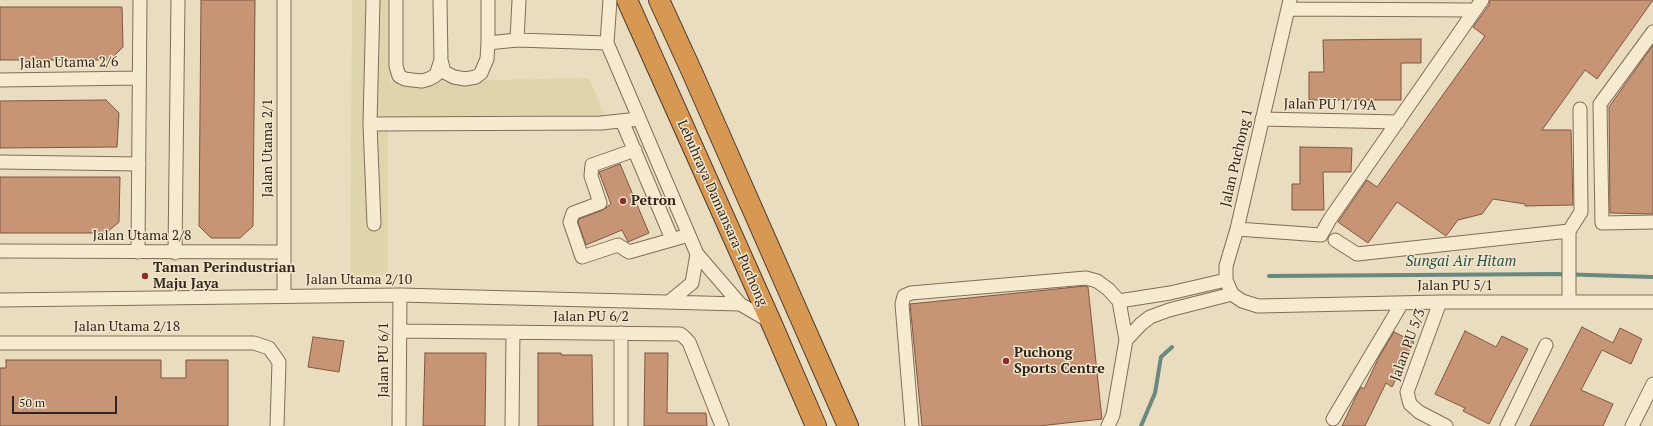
<!DOCTYPE html>
<meta charset="utf-8">
<style>
body{margin:0}
#map{position:relative;width:1653px;height:426px;overflow:hidden;background:#eadcbe;font-family:"PT Serif",serif}
canvas{display:block}
.scale{position:absolute;left:12px;top:396px;width:105px;height:18px;box-sizing:border-box;border:2px solid #32261c;border-top:0;padding-left:5px;font-size:12px;line-height:14px;white-space:nowrap;color:#32261c;-webkit-text-stroke:3px #f2e6cd;paint-order:stroke}
</style>
<div id="map">
<canvas width="1653" height="426"></canvas>
<div class="scale">50 m</div>
</div>
<script>
const ctx = document.querySelector('canvas').getContext('2d');
ctx.lineJoin = 'round';
function paint(path, color) {
  ctx.fillStyle = color;
  ctx.fill(path, 'evenodd');
}
function shape(rows) {
  const path = new Path2D();
  for (const r of rows) {
    path.moveTo(r[0], r[1]);
    for (let i = 2; i < r.length; i += 2) path.lineTo(r[i], r[i + 1]);
  }
  return path;
}
function trace(path, color, width, dash) {
  ctx.strokeStyle = color;
  ctx.lineWidth = width;
  ctx.lineCap = dash ? 'butt' : 'round';
  ctx.setLineDash(dash || []);
  ctx.stroke(path);
}
function label(font, color, halo, rows, align = 'center') {
  ctx.font = font + ' "PT Serif",serif';
  ctx.lineWidth = 3;
  ctx.setLineDash([]);
  ctx.textBaseline = 'middle';
  ctx.strokeStyle = halo;
  ctx.fillStyle = color;
  for (const [text, x, y, turn = 0] of rows) {
    ctx.save();
    ctx.translate(x, y);
    ctx.rotate((+turn || 0) * Math.PI / 180);
    ctx.textAlign = isNaN(turn) ? turn : align;
    if (halo) ctx.strokeText(text, 0, 0);
    ctx.fillText(text, 0, 0);
    ctx.restore();
  }
}
paint(shape([
 [352,0,390,0,390,82,589,78,610,129,388,128,388,275,350,275]
]), '#dfd5ac');
trace(shape([
 [1269,276,1556,274,1653,277],
 [1141,426,1155,393,1161,357,1172,347]
]), '#6a8980', 4);
const building = shape([
 [201,0,255,0,253,226,240,238,211,238,199,226,201,0],
 [1490,0,1653,0,1597,79,1585,70,1542,130,1571,130,1573,205,1525,206,1525,204,1493,199,1482,214,1458,220,1446,236,1397,202,1368,243,1338,222,1367,180,1377,187,1485,36,1473,27,1489,5,1490,0],
 [0,7,122,7,123,47,110,60,0,60,0,7],
 [1421,39,1421,63,1401,63,1401,100,1309,100,1309,72,1324,72,1323,40,1421,39],
 [1653,45,1653,214,1610,213,1609,107,1653,45],
 [106,100,119,113,117,147,0,148,0,101,106,100],
 [1300,147,1352,148,1351,172,1323,172,1324,210,1292,210,1292,184,1300,184,1300,147],
 [620,164,649,233,628,242,622,230,586,245,578,222,579,219,603,210,611,204,599,172,620,164],
 [0,177,120,177,119,222,106,233,0,233,0,177],
 [1085,286,1088,287,1102,419,1039,426,922,426,910,304,1085,286],
 [1582,327,1613,343,1620,328,1642,339,1631,364,1602,350,1581,390,1613,404,1603,426,1530,426,1582,327],
 [1465,331,1496,347,1502,336,1528,349,1489,424,1463,411,1465,408,1435,394,1465,331],
 [1394,332,1414,342,1392,387,1386,383,1365,426,1342,426,1357,394,1361,387,1364,389,1379,357,1394,332],
 [313,337,344,341,339,372,308,367,313,337],
 [425,353,486,353,485,426,423,426,425,353],
 [538,353,561,353,561,355,592,355,593,426,538,426,538,353],
 [645,353,668,353,667,413,706,413,707,426,644,426,645,353],
 [6,360,161,360,161,378,186,378,186,360,228,360,228,426,0,426,0,368,6,368,6,360]
]);
paint(building, '#c79576');
trace(building, '#7f5740', 1);
const minor = shape([
 [373,0,370,124,601,123,639,119],
 [396,0,396,66,399,76,405,79,412,80,422,81,429,79,436,75,441,60],
 [440,0,441,60,444,72,454,77,465,79,476,77,481,73,487,59,488,43,488,0],
 [610,0,607,43,697,254,740,304],
 [1290,0,1237,229,1226,266,1226,280,1232,294,1242,301,1258,306,1440,302,1653,302],
 [1288,9,1475,10],
 [1653,32,1600,104,1602,223,1653,222],
 [517,40,519,0],
 [488,43,517,40,607,43],
 [0,80,139,78],
 [1262,119,1398,122],
 [622,121,672,239],
 [370,124,374,224],
 [635,150,592,165,591,176,600,203,573,213,570,222,582,257,618,245,629,252,689,235],
 [0,162,139,164],
 [1237,229,1321,235,1330,219,1482,0],
 [1569,231,1581,212,1580,109],
 [1335,240,1357,254,1569,231,1569,302],
 [0,251,283,252],
 [138,252,140,0],
 [175,253,178,0],
 [284,296,284,0],
 [0,300,400,295,740,304,771,322],
 [1119,301,1170,293,1226,280],
 [669,302,692,283,697,254],
 [1440,302,1407,392,1410,404,1419,412,1446,426],
 [400,331,680,334,683,336,689,342,722,426],
 [1126,340,1141,324,1150,317,1169,310,1232,294],
 [0,343,254,343,269,348,279,362,277,426],
 [1333,419,1402,303],
 [399,426,400,295],
 [512,426,513,332],
 [621,426,621,333],
 [912,426,902,304,904,296,911,293,1086,278,1097,281,1108,289,1119,301,1126,340,1113,415,1108,426],
 [1507,426,1546,345],
 [1632,426,1653,384]
]);
const highway = shape([
 [627,0,771,322,816,426],
 [659,0,692,72,848,426]
]);
trace(minor, '#826d58', 15);
trace(highway, '#4f3c2d', 22);
trace(minor, '#f6ead1', 13);
trace(highway, '#d69852', 20);
for (const [x, y, r, color] of [
 [623,201,4,"#8d2c30"],
 [145,276,4,"#8d2c30"],
 [1006,361,4,"#8d2c30"]
]) {
  const dot = new Path2D();
  dot.arc(x, y, r, 0, 2 * Math.PI);
  ctx.fillStyle = color;
  ctx.fill(dot);
  trace(dot, '#f2e6cd', 1.5);
}
label('14px', '#32261c', '#f2e6cd', [
 ["Jalan Utama 2/6",69,63,-1],
 ["Jalan PU 1/19A",1330,105,1],
 ["Jalan Utama 2/1",268,148,-90],
 ["Jalan Puchong 1",1237,158,-77],
 ["Lebuhraya Damansara–Puchong",722,213,66],
 ["Jalan Utama 2/8",142,236],
 ["Jalan Utama 2/10",359,280],
 ["Jalan PU 5/1",1455,286],
 ["Jalan PU 6/2",591,317],
 ["Jalan Utama 2/18",127,327],
 ["Jalan PU 5/3",1408,345,-70],
 ["Jalan PU 6/1",384,360,-90]
]);
label('bold 14px', '#32261c', '#f2e6cd', [
 ["Petron",631,201],
 ["Taman Perindustrian",153,268],
 ["Maju Jaya",153,284],
 ["Puchong",1014,353],
 ["Sports Centre",1014,369]
], 'left');
label('italic 15px', '#2c514d', '#f2e6cd', [
 ["Sungai Air Hitam",1461,262]
]);
</script>
